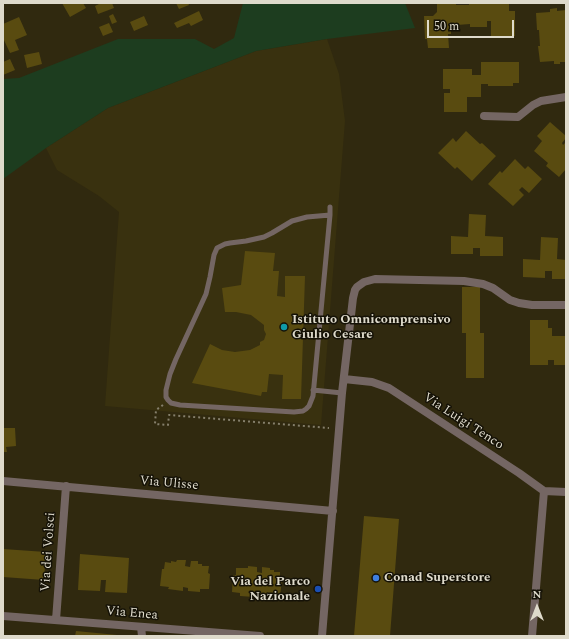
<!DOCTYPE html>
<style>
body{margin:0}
#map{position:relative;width:569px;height:639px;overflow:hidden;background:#30290f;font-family:Spectral,serif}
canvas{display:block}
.frame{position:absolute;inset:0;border:4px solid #dedacb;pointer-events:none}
.north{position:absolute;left:517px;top:587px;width:40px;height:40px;-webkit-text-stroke:3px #151207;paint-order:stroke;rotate:0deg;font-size:11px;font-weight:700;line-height:16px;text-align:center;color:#dedacb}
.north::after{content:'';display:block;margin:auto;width:14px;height:18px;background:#dedacb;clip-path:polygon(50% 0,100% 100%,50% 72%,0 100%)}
.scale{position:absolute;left:427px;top:20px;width:87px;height:18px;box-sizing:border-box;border:2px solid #dedacb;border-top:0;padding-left:5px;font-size:12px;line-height:14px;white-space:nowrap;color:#dedacb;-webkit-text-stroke:3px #151207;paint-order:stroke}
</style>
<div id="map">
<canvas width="569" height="639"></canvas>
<div class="frame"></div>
<div class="north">N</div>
<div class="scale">50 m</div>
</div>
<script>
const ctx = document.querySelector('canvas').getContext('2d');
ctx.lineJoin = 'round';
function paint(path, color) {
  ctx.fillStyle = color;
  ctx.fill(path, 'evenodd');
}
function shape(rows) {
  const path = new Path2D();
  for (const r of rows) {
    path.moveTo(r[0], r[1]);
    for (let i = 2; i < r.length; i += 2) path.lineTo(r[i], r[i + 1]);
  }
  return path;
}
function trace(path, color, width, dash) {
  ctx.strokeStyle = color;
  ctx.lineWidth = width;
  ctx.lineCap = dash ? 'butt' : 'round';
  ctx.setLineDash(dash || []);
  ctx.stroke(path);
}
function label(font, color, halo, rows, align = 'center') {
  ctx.font = font + ' Spectral,serif';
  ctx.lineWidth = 3;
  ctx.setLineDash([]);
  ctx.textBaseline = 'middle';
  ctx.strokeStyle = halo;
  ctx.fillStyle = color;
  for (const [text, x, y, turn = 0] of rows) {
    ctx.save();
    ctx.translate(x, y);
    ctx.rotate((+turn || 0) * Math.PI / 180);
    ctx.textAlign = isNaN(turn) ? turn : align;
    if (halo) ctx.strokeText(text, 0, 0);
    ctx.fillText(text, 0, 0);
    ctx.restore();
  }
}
paint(shape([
 [327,39,339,74,345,121,321,425,105,406,119,212,99,196,57,170,46,148,108,108,256,51]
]), '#39310f');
paint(shape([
 [243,3,405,3,415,28,327,39,256,51,108,108,46,148,3,179,3,79,19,78,118,39,195,39,214,49,234,38]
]), '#1d3d1f');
paint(shape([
 [62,3,83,3,86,8,70,17],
 [101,3,112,3,114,8,98,14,95,6],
 [176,3,188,3,189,5,179,9],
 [437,3,456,3,456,5,469,5,469,3,509,3,509,11,515,11,515,36,491,36,491,21,487,21,487,27,470,27,470,24,457,25,457,27,451,27,451,34,448,34,449,48,428,48,427,39,425,39,424,16,433,16,437,12],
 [557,8,557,11,566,10,566,62,560,62,560,64,554,64,554,61,540,62,538,46,540,46,539,30,537,30,536,13,550,12,550,9],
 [199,11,203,20,191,26,189,23,177,28,174,23],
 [113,14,117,22,112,24,109,16],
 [144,16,148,25,134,31,130,22],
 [19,17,27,35,15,40,19,50,10,53,3,38,3,24],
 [109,23,113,32,103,36,99,27],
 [39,52,42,64,27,68,24,55],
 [10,59,15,70,3,75,3,62],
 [481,62,519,62,519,83,513,83,513,86,488,86,488,84,481,84,481,97,467,97,467,112,444,112,444,93,450,93,450,89,443,89,443,69,472,69,472,75,481,75],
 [550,122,566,136,566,138,562,143,563,145,566,142,566,169,559,177,546,166,548,163,534,151,542,141,537,136],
 [466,131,480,144,482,143,496,156,472,181,457,167,455,169,438,153,453,138,456,142],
 [515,159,525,169,528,166,542,179,529,193,522,187,519,190,524,195,513,206,488,184,500,171,502,173],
 [469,214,486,215,485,236,503,237,503,256,480,256,480,248,473,248,473,254,451,254,451,236,468,237],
 [541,237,558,238,557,259,566,260,566,279,552,279,552,271,545,271,545,278,523,277,523,259,540,260],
 [245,251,275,253,273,271,279,271,277,296,285,297,285,276,305,276,301,399,282,399,283,375,269,374,267,392,262,392,261,396,192,383,210,344,222,350,235,352,250,350,260,345,260,342,264,340,266,334,264,330,264,325,251,315,236,312,225,312,222,288,241,285],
 [462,287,480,287,480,333,484,333,484,378,466,378,466,333,462,333],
 [530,320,548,320,548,328,552,328,552,336,565,336,565,343,566,343,566,365,554,365,554,360,548,360,548,365,530,365],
 [3,428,15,428,16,446,6,447,7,452,3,452],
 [364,516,399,519,390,636,354,636],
 [3,549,46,552,44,580,3,577],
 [80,554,129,558,127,593,105,592,106,580,101,580,100,591,78,590],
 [177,560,186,560,185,566,190,567,191,561,198,561,198,564,202,564,202,566,209,566,208,573,210,574,209,589,200,589,200,592,188,591,188,588,183,587,183,591,168,589,169,587,160,586,162,569,164,569,165,562,171,563,171,561,176,562],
 [248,566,257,567,257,572,262,573,262,567,270,568,270,570,274,570,274,572,280,572,280,580,282,580,280,596,272,595,271,598,259,597,259,594,254,594,254,597,240,596,240,593,232,592,233,575,236,575,236,568,248,568],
 [76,631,117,635,117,636,75,636]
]), '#594b10');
trace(shape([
 [163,405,156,410,155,424,168,425,169,415,329,428]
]), '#857f6b', 2, [2, 3]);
trace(shape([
 [330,215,307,217,292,221,272,233,264,237,246,241,230,243,225,244,217,248,214,255,210,277,206,294,176,359,170,374,166,390,166,397,168,400,171,403,180,405,294,412,303,411,306,409,309,406,313,396,330,215,330,207],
 [313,390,342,393]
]), '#746663', 5);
trace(shape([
 [484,116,518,117,533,105,541,101,566,97],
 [344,379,372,382,389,388,519,473,544,491,566,492],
 [3,481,333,511],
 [3,616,260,636],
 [56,620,66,486],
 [141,627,142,636],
 [322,636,342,393,353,298,355,290,357,287,364,282,375,279,464,281,483,284,493,288,510,300,519,303,532,305,566,305],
 [532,636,544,491]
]), '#746663', 8);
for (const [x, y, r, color] of [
 [284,327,4,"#0f9aa8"],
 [376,578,4,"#3f7fe0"],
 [318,589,4,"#1a4fb4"]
]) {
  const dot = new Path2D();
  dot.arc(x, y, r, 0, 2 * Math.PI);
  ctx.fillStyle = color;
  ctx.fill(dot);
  trace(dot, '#151207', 1.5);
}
label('bold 13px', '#dedacb', '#151207', [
 ["Istituto Omnicomprensivo",292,320],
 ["Giulio Cesare",292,335],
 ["Conad Superstore",384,578],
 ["Via del Parco",310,582,"right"],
 ["Nazionale",310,597,"right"]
], 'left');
label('13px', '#dedacb', '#151207', [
 ["Via Luigi Tenco",463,422,33],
 ["Via Ulisse",169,484,5],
 ["Via dei Volsci",49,552,-86],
 ["Via Enea",132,614,5]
]);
</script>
